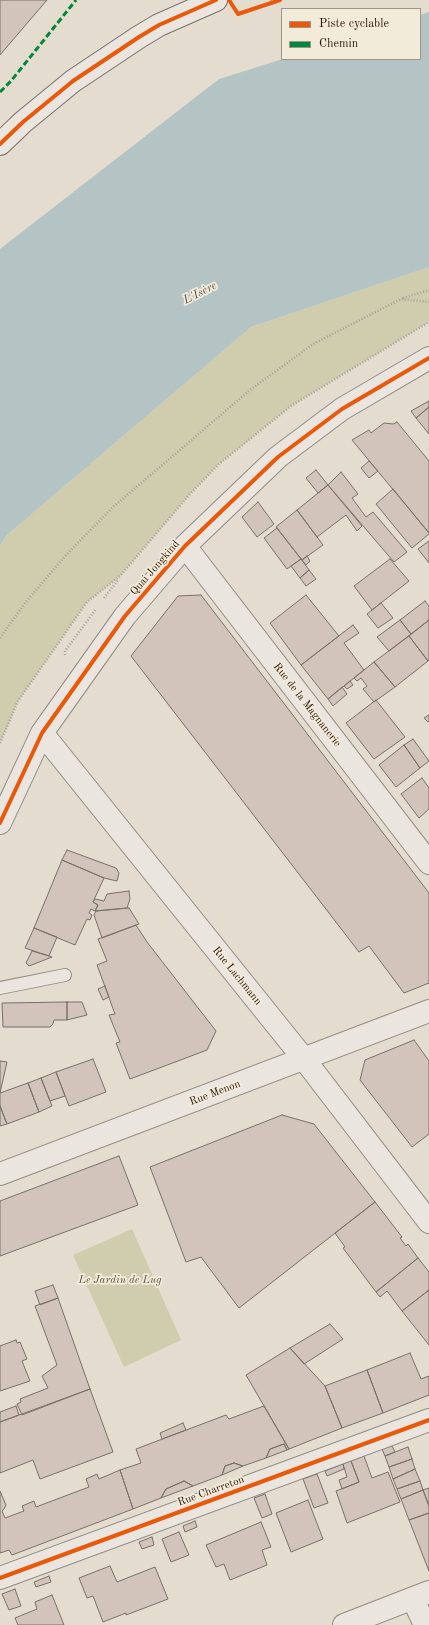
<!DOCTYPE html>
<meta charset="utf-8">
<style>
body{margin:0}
#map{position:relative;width:429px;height:1625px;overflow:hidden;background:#e4dcce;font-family:"Old Standard TT",serif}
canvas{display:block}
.legend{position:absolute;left:281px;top:8px;width:140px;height:52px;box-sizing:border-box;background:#f3ebda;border:1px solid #a29587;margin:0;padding:5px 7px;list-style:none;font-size:12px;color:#29150a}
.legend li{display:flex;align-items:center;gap:8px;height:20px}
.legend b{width:20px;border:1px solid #a29587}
</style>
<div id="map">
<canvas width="429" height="1625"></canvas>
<ul class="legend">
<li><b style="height:5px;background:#e8590c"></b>Piste cyclable</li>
<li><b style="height:5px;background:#00873e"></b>Chemin</li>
</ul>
</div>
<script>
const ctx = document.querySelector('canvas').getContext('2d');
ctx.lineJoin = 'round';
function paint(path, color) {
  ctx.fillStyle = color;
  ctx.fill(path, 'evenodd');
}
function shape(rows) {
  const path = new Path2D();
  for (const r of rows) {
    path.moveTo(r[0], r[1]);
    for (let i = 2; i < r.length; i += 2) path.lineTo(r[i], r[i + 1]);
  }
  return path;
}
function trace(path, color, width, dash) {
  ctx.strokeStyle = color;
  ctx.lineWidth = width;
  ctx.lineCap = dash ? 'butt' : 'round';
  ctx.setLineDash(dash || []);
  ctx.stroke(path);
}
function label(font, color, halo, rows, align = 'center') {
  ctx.font = font + ' "Old Standard TT",serif';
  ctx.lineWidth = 3.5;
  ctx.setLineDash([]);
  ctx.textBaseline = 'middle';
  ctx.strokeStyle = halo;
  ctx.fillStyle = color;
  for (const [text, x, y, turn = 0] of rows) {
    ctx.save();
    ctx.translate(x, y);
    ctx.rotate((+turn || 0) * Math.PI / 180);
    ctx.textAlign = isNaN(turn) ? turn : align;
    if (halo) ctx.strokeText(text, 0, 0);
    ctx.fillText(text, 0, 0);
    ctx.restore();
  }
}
paint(shape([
 [429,267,429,322,291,406,219,464,190,494,120,576,87,602,18,701,0,743,0,547,7,535,251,327],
 [132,1229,181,1340,124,1367,73,1255]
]), '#cfcdad');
paint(shape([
 [429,12,429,267,251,327,7,535,0,546,0,249,219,79,283,59,420,59,420,15]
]), '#b4c4c4');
const building = shape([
 [0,0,47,0,0,55,0,0],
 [429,401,429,407,416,418,411,411,429,401],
 [429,407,429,434,416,418,429,407],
 [397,422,429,461,429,533,352,440,369,430,371,433,384,423,393,424,397,422],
 [369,461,378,471,369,478,361,468,369,461],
 [316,470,328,485,318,493,306,478,316,470],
 [341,472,358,494,352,498,366,517,373,512,407,552,394,562,328,485,341,472],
 [328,485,362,526,357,531,346,515,317,537,297,510,328,485],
 [393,489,429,533,429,534,412,548,376,504,393,489],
 [258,502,274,524,257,537,242,517,258,502],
 [297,510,323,545,302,560,276,527,297,510],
 [277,528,301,559,287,569,264,538,277,528],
 [429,541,429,563,418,549,429,541],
 [307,556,310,561,306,565,302,560,307,556],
 [301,559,309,570,300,578,291,566,301,559],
 [390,559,409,581,372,610,354,586,390,559],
 [309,570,316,579,306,586,300,578,309,570],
 [201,595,429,893,429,983,404,993,369,946,359,952,131,656,178,596,201,595],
 [306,595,339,636,301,665,270,623,306,595],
 [425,601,429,606,429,620,411,634,400,620,425,601],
 [381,603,393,618,378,628,367,614,381,603],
 [400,620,411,634,389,651,377,637,400,620],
 [429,620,429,660,428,661,409,636,429,620],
 [353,625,359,633,344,643,364,670,328,699,301,665,353,625],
 [409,636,428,661,395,687,374,662,409,636],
 [374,662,395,687,374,702,363,689,367,686,361,678,357,681,354,678,374,662],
 [350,681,353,685,347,689,344,686,350,681],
 [342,687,347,694,333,706,328,699,342,687],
 [376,700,405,737,374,759,346,723,376,700],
 [429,715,429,721,428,722,424,718,429,715],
 [413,739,429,761,420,768,404,745,413,739],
 [404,745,420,768,396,787,379,765,404,745],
 [422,778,429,788,429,809,419,818,401,794,422,778],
 [67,850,116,868,119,873,117,881,104,878,62,860,67,850],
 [62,860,104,878,93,902,98,905,95,911,91,909,89,913,92,915,90,920,87,919,75,945,34,928,62,860],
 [129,891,130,899,127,908,95,911,98,905,93,902,95,899,104,901,107,894,129,891],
 [129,908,139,924,102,938,94,915,96,911,129,908],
 [136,925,147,942,216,1031,207,1050,130,1079,116,1043,120,1042,109,1015,115,1014,97,965,107,961,98,939,136,925],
 [34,928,57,937,49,956,25,948,34,928],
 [32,951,49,956,52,957,29,966,26,963,32,951],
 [105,986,109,997,103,1000,98,989,105,986],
 [67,1002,82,1002,87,1015,67,1020,67,1002],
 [67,1002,67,1020,54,1020,53,1024,50,1027,3,1027,2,1003,67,1002],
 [414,1040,429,1061,429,1134,412,1147,360,1080,365,1060,414,1040],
 [93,1059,106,1092,69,1106,56,1072,93,1059],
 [0,1061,7,1062,0,1093,0,1061],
 [56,1072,65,1096,50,1101,41,1078,56,1072],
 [41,1078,52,1106,39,1112,28,1083,41,1078],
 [28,1083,39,1112,7,1124,0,1106,0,1093,28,1083],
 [0,1106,7,1124,0,1126,0,1106],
 [282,1115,314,1124,375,1202,239,1308,201,1257,186,1262,150,1167,282,1115],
 [119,1156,138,1205,0,1256,0,1201,119,1156],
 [375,1202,402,1237,400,1238,406,1246,408,1244,418,1258,376,1292,343,1248,345,1247,335,1233,375,1202],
 [418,1258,429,1272,429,1290,402,1311,387,1291,380,1297,376,1292,418,1258],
 [53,1285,58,1298,40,1305,35,1291,53,1285],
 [429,1290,429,1345,402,1311,429,1290],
 [58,1298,90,1389,22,1415,17,1404,21,1402,20,1399,48,1388,42,1376,57,1365,35,1306,58,1298],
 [330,1324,343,1339,304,1364,290,1348,330,1324],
 [16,1340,17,1343,20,1342,27,1359,22,1361,30,1381,0,1391,0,1346,16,1340],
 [290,1348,325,1386,342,1428,289,1449,246,1375,290,1348],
 [410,1353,421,1379,429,1376,429,1395,383,1413,367,1370,410,1353],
 [367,1370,383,1413,342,1428,325,1386,367,1370],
 [90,1389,113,1452,40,1479,33,1460,0,1473,0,1422,90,1389],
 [16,1406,19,1415,0,1422,0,1412,16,1406],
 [264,1406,289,1449,287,1450,284,1444,270,1449,266,1458,243,1466,234,1463,225,1466,222,1475,193,1486,184,1481,166,1489,161,1498,133,1509,120,1470,141,1463,136,1449,226,1415,229,1419,264,1406],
 [183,1423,186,1430,162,1439,160,1433,183,1423],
 [284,1444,287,1450,266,1458,270,1449,284,1444],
 [392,1446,395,1452,385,1456,382,1449,392,1446],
 [408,1447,412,1459,389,1467,385,1456,408,1447],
 [364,1456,372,1478,388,1472,400,1502,347,1523,336,1491,359,1482,351,1461,364,1456],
 [412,1459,415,1469,393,1479,389,1467,412,1459],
 [351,1461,359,1482,342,1489,339,1480,347,1477,343,1464,351,1461],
 [234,1463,243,1466,222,1475,225,1466,234,1463],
 [343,1464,344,1469,327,1476,325,1471,343,1464],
 [415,1469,420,1481,397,1489,393,1479,415,1469],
 [120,1470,133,1509,12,1555,9,1550,0,1553,0,1491,6,1505,4,1509,2,1511,5,1518,24,1511,22,1506,34,1501,36,1507,89,1487,86,1479,97,1474,99,1479,120,1470],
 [317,1474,328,1503,314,1508,303,1479,317,1474],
 [184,1481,193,1486,161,1498,166,1489,184,1481],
 [420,1481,423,1490,401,1499,397,1489,420,1481],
 [429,1488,429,1506,423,1490,429,1488],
 [423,1490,429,1506,429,1513,409,1520,401,1499,423,1490],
 [265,1494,272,1514,262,1518,254,1498,265,1494],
 [308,1500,323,1539,291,1552,276,1513,308,1500],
 [429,1513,429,1571,409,1520,429,1513],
 [195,1521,197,1527,185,1532,183,1526,195,1521],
 [261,1522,271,1547,262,1550,267,1565,230,1580,224,1564,216,1567,206,1545,261,1522],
 [179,1532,189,1555,171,1562,162,1539,179,1532],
 [152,1537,154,1545,142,1549,139,1542,152,1537],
 [110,1566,117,1582,155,1567,168,1599,126,1615,126,1613,103,1622,93,1596,87,1598,79,1578,110,1566],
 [49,1576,51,1582,36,1587,34,1582,49,1576],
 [15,1589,21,1606,9,1610,2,1594,15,1589],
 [52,1595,64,1625,18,1625,15,1618,37,1609,35,1602,52,1595]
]);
paint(building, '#d2c4bb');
trace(building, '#787068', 1);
const lane = shape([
 [0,988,65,975]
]);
const street = shape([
 [185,546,429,863],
 [42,733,304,1059,429,1222],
 [0,823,42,733,125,616,185,546,278,457,342,409,429,358],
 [0,1174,429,1011],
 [0,1578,429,1420],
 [413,1599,425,1625],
 [344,1625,429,1592]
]);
const secondary = shape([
 [0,144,23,122,73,81,139,37,159,25,216,0]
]);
trace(lane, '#928b82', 14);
trace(street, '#928b82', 24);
trace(secondary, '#787068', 24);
trace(shape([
 [271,0,272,3],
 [403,298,429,290],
 [104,598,118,580],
 [0,638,25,603,67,554,112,508,250,390,313,344,401,299,429,302],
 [65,655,65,651,96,609],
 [0,743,18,701,87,602,120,576,190,494,219,464,291,406,429,322]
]), '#a4a099', 2.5, [1, 2]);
trace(lane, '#eae6df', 12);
trace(street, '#eae6df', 22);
trace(secondary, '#eae6df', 22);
trace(shape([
 [0,92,11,81,76,0]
]), '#00873e', 3, [6, 3]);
trace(shape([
 [229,0,238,14,280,0],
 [0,144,23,122,73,81,139,37,159,25,216,0],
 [0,823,42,733,125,616,185,546,278,457,342,409,429,358],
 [0,1578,429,1420]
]), '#e8590c', 4);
label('11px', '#29150a', '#f3ebda', [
 ["Quai Jongkind",155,568,-49],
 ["Rue de la Magnanerie",307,705,52],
 ["Rue Lachmann",237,976,51],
 ["Rue Menon",215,1093,-21],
 ["Rue Charreton",211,1491,-20]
]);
label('italic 11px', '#5d513a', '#f3ebda', [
 ["Le Jardin de Lug",120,1280]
]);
label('italic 12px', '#524f4a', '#f3ebda', [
 ["L'Isère",200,293,-27]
]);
</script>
